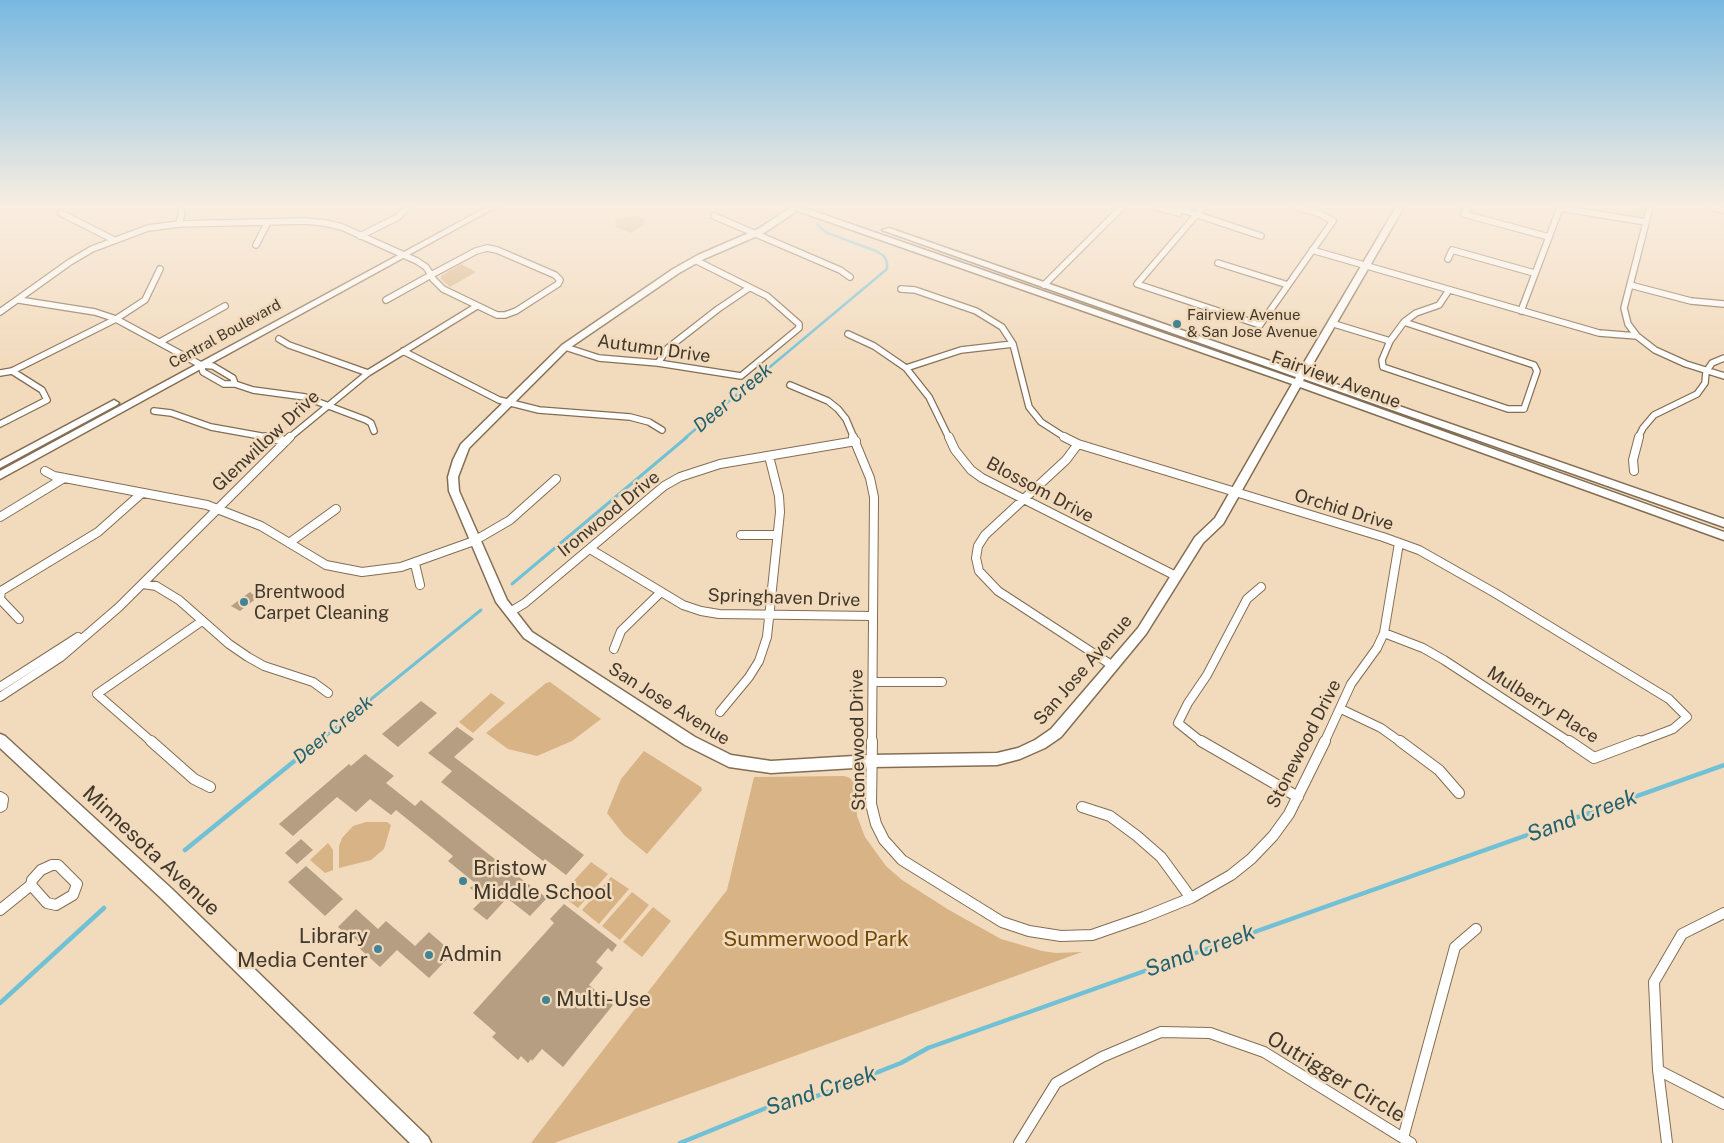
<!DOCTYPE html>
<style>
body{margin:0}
canvas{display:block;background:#f2dabc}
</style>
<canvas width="1724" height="1143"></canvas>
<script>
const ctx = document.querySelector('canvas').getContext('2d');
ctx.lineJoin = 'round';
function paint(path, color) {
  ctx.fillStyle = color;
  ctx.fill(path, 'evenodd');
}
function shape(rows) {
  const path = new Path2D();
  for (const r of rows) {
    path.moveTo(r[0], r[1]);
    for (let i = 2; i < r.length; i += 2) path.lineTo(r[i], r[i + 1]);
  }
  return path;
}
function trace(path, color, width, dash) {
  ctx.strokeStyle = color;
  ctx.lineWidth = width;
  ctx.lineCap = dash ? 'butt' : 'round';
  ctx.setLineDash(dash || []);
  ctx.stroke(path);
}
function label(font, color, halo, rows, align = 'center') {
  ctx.font = font + ' "Public Sans",sans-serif';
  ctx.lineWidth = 5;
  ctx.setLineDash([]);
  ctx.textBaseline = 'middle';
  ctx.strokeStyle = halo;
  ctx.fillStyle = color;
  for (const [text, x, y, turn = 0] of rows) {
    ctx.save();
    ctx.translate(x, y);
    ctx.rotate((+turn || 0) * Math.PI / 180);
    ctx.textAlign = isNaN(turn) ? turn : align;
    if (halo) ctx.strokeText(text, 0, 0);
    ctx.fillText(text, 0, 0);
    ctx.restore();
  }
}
paint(shape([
 [636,216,646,220,642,223,645,224,631,233,616,227,615,220],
 [461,264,476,272,450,287,441,279,441,276],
 [550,682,601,719,572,741,537,756,508,749,486,733,546,683],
 [491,693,505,703,473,733,459,722],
 [644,751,701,787,702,790,647,854,624,835,607,813,621,779],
 [844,776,850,778,856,786,857,816,865,837,886,866,902,880,949,910,1001,939,1042,951,1056,953,1082,952,554,1143,531,1143,727,890,754,777],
 [366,822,387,822,391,825,384,849,371,860,339,868,339,846,342,838,353,826],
 [328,843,333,850,333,870,325,873,310,860],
 [591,862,608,874,578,908,561,895],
 [611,877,629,889,599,924,582,910],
 [632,892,649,905,620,940,602,926],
 [653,907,671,921,642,957,623,942]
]), '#d8b385');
trace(shape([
 [685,438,887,269,887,262,884,256,876,251,825,232,817,224]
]), '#71c1d6', 2.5);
trace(shape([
 [512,584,687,437],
 [317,743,481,610]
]), '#71c1d6', 3);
trace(shape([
 [185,850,319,741],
 [0,1003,104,908],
 [680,1143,766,1108,804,1101,901,1063,928,1048,1724,765]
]), '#71c1d6', 4.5);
paint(shape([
 [250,592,257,598,240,611,231,606],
 [421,701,437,713,398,747,382,734],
 [457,727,474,739,454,757,584,855,566,875,545,859,543,861,441,782,452,771,428,753],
 [365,754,394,776,386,783,415,806,421,800,491,856,547,898,530,916,507,898,487,920,473,909,483,899,470,888,475,883,448,861,453,856,396,810,391,815,370,799,356,812,337,797,293,836,279,824,349,764,351,766],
 [301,839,313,850,297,864,285,853],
 [306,866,343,899,325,916,288,882],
 [564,904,617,945,612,952,608,948,596,962,603,968,589,985,613,1005,563,1067,542,1049,532,1061,531,1059,528,1063,521,1056,518,1060,492,1037,496,1033,473,1013,554,923,550,919],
 [356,909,378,929,386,921,415,946,429,932,453,953,429,978,397,950,380,967,359,948,362,945,350,934,348,936,338,927]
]), '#b59e82');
const streetFar2 = shape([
 [1157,207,1179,213],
 [1174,207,1261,236],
 [1203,207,1137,284,1260,325,1333,221,1318,213,1297,207],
 [1468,207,1464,214,1549,237],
 [1650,207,1624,308,1628,324,1637,336,1655,350,1686,364,1724,376],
 [1712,207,1724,210],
 [61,213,114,240],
 [714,216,840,270,850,277],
 [179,224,182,212,180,207],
 [360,236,398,217,408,207],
 [256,245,268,222],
 [487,248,497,250,555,275,560,280,558,284,516,311,505,315,497,315,443,289,433,279,431,275,476,251,487,248],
 [1312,250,1599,333,1637,336],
 [1448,259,1452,250,1534,273],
 [1218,263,1288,285],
 [1044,285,1122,207],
 [1630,285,1691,301,1724,304],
 [901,289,915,290,976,311,1002,327,1013,344,1029,407,1041,422,1066,438],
 [19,300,95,312,116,319,201,365,213,366,233,378,235,384],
 [386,300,431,275],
 [1521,311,1560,208,1646,222],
 [0,312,70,262,92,249,148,228,179,224,306,221,325,223,342,227,417,261,426,267,431,275],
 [1404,322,1534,365,1537,371,1524,409,1508,409,1383,367,1382,360,1390,341,1404,322],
 [1404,322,1416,313,1439,305,1449,290],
 [1331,323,1390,341],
 [848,334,874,346,906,368,929,397,949,438],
 [279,339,289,345,368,373],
 [160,342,225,306],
 [565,347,599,358,658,363,741,376,799,328,799,324,767,296,695,260],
 [403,351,499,400,539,410,630,417,649,422,662,430],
 [658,363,668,348,718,309,749,288],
 [201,365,203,372,224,384,235,384,253,390,305,397,366,420,371,423,374,431],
 [906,368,961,350,1013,344],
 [0,373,12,371,116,319,145,300,160,269],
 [790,385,828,401,838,409,846,419,854,438],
 [154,411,171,413,211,427,272,438],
 [0,424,47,400,42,390,12,371],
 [289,438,368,373,477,306],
 [1638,438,1643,428,1654,415,1697,394,1705,383,1706,372,1712,363,1724,358]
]);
const streetFar1 = shape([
 [266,437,286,441],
 [853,437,870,478,874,497,872,743],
 [949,437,955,450,971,470,982,478,1176,576],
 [1064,437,1078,444,1383,537,1419,550,1495,593,1669,699,1687,717,1673,729,1636,743],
 [1078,444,1066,460,985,535,978,546,976,558,979,571,998,591,1113,666],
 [45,471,54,476,207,505,261,526,326,565,362,572,401,567,474,541,510,520,556,479],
 [1634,471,1633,460,1639,437],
 [0,517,64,478],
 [741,535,777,535],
 [289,543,336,509],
 [590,549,683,605,701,611,719,614,873,616],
 [415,564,420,585],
 [143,584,156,586,179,600,229,644,248,657,264,666,313,682,328,693],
 [510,612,525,603,664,486,680,477,720,464,856,441],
 [19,619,0,599,1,591,98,532,142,493],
 [1384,633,1423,648,1444,660,1571,743],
 [614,649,621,631,661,592],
 [873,682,942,682],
 [0,687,78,637],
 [0,697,61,657,119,607,290,437],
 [1341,709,1381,728,1402,743],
 [720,712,749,677,759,661,767,637,780,512,779,496,769,456],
 [153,743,97,694,202,621],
 [1203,743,1178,723,1188,703,1207,675,1247,599,1261,587],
 [1324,743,1351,684,1377,648,1384,633,1399,543]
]);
const street = shape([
 [151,741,194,779,210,787],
 [872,741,871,804,876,824,884,840,902,860,1002,922,1029,931,1061,936,1092,935,1144,917,1191,898,1231,875,1251,859,1273,836,1289,814,1325,741],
 [1201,741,1298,797],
 [1400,741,1439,770,1459,793],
 [1569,741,1594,758,1639,741],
 [0,797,3,799,2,806,0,807],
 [1082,807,1110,816,1137,836,1161,857,1191,898],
 [52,865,58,865,77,884,73,895,56,905,47,903,31,885,32,880,41,870,52,865],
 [0,910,31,885],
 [1658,1070,1724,1104],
 [1403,1138,1455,947,1476,929],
 [1019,1143,1056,1083,1102,1057,1161,1032,1210,1033,1264,1052,1411,1143],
 [1667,1143,1658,1070,1654,982,1682,934,1724,913]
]);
const secondary = shape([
 [487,207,496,207,0,479,0,471,487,207],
 [788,207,802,207,1295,379,1296,377,882,230,889,228,1299,371,1396,207,1404,207,1307,374,1724,519,1724,527,1304,379,1303,381,1724,532,1724,540,1300,387,1223,524,1203,543,1146,634,1061,737,1045,748,1020,759,997,765,871,767,771,773,729,767,685,745,524,638,496,602,449,491,448,477,453,460,461,444,562,345,673,269,698,255,758,229,787,210,788,207],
 [795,210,1292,384,1215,518,1195,537,1138,628,1051,729,1035,740,1018,748,997,753,871,755,771,761,731,755,695,737,532,632,507,600,459,491,458,477,469,448,568,349,679,273,704,259,764,233,794,213,795,210],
 [114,400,119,403,117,405,0,468,0,461,114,400],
 [0,734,5,736,172,889,428,1137,431,1143,410,1143,162,899,0,748,0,734]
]);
trace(streetFar2, '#836e53', 8);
trace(streetFar1, '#836e53', 10);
trace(street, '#836e53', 12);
trace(secondary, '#836e53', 3);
trace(streetFar2, '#fff', 5.5);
trace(streetFar1, '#fff', 8);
trace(street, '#fff', 10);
paint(secondary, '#fff');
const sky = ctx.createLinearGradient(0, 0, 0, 367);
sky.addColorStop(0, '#78b9e1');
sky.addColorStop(0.56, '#f9eee1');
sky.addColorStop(1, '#f9eee100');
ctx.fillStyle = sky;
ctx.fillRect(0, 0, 1724, 367);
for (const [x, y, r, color] of [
 [1177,324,5,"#418495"],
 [244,602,5,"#418495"],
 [463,881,5,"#418495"],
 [378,949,5,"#418495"],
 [429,955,5,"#418495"],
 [546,1000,5,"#418495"]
]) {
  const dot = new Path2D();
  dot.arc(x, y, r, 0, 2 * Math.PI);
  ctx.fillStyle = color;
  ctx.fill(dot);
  trace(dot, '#f2dabc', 2);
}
label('15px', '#41382c', '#f2dabc', [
 ["Fairview Avenue",1187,315],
 ["& San Jose Avenue",1187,332]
], 'left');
label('15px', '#41382c', '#f2dabc', [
 ["Central Boulevard",225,334,-29]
]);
label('18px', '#41382c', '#f2dabc', [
 ["Autumn Drive",654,349,8],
 ["Fairview Avenue",1336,380,20],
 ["Glenwillow Drive",266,441,-43],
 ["Blossom Drive",1040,490,28],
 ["Orchid Drive",1344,510,17],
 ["Ironwood Drive",609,514,-39],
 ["Springhaven Drive",784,598,2],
 ["San Jose Avenue",1083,670,-49],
 ["San Jose Avenue",669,704,32],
 ["Mulberry Place",1543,705,32],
 ["Stonewood Drive",858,740,-91],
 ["Stonewood Drive",1304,744,-63]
]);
label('18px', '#41382c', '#f2dabc', [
 ["Brentwood",254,592],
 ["Carpet Cleaning",254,613]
], 'left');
label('italic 19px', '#206170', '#f2dabc', [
 ["Deer Creek",733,398,-40],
 ["Deer Creek",333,730,-39]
]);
label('21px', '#41382c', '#f2dabc', [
 ["Minnesota Avenue",151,851,43],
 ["Outrigger Circle",1336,1077,31]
]);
label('21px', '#41382c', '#f2dabc', [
 ["Bristow",473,869],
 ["Middle School",473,893],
 ["Library",368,937,"right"],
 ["Media Center",368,961,"right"],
 ["Admin",439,955],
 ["Multi-Use",556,1000]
], 'left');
label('21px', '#714907', '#f2dabc', [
 ["Summerwood Park",816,940]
]);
label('italic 22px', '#206170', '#f2dabc', [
 ["Sand Creek",1582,816,-20],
 ["Sand Creek",1200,951,-20],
 ["Sand Creek",821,1091,-18]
]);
</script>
